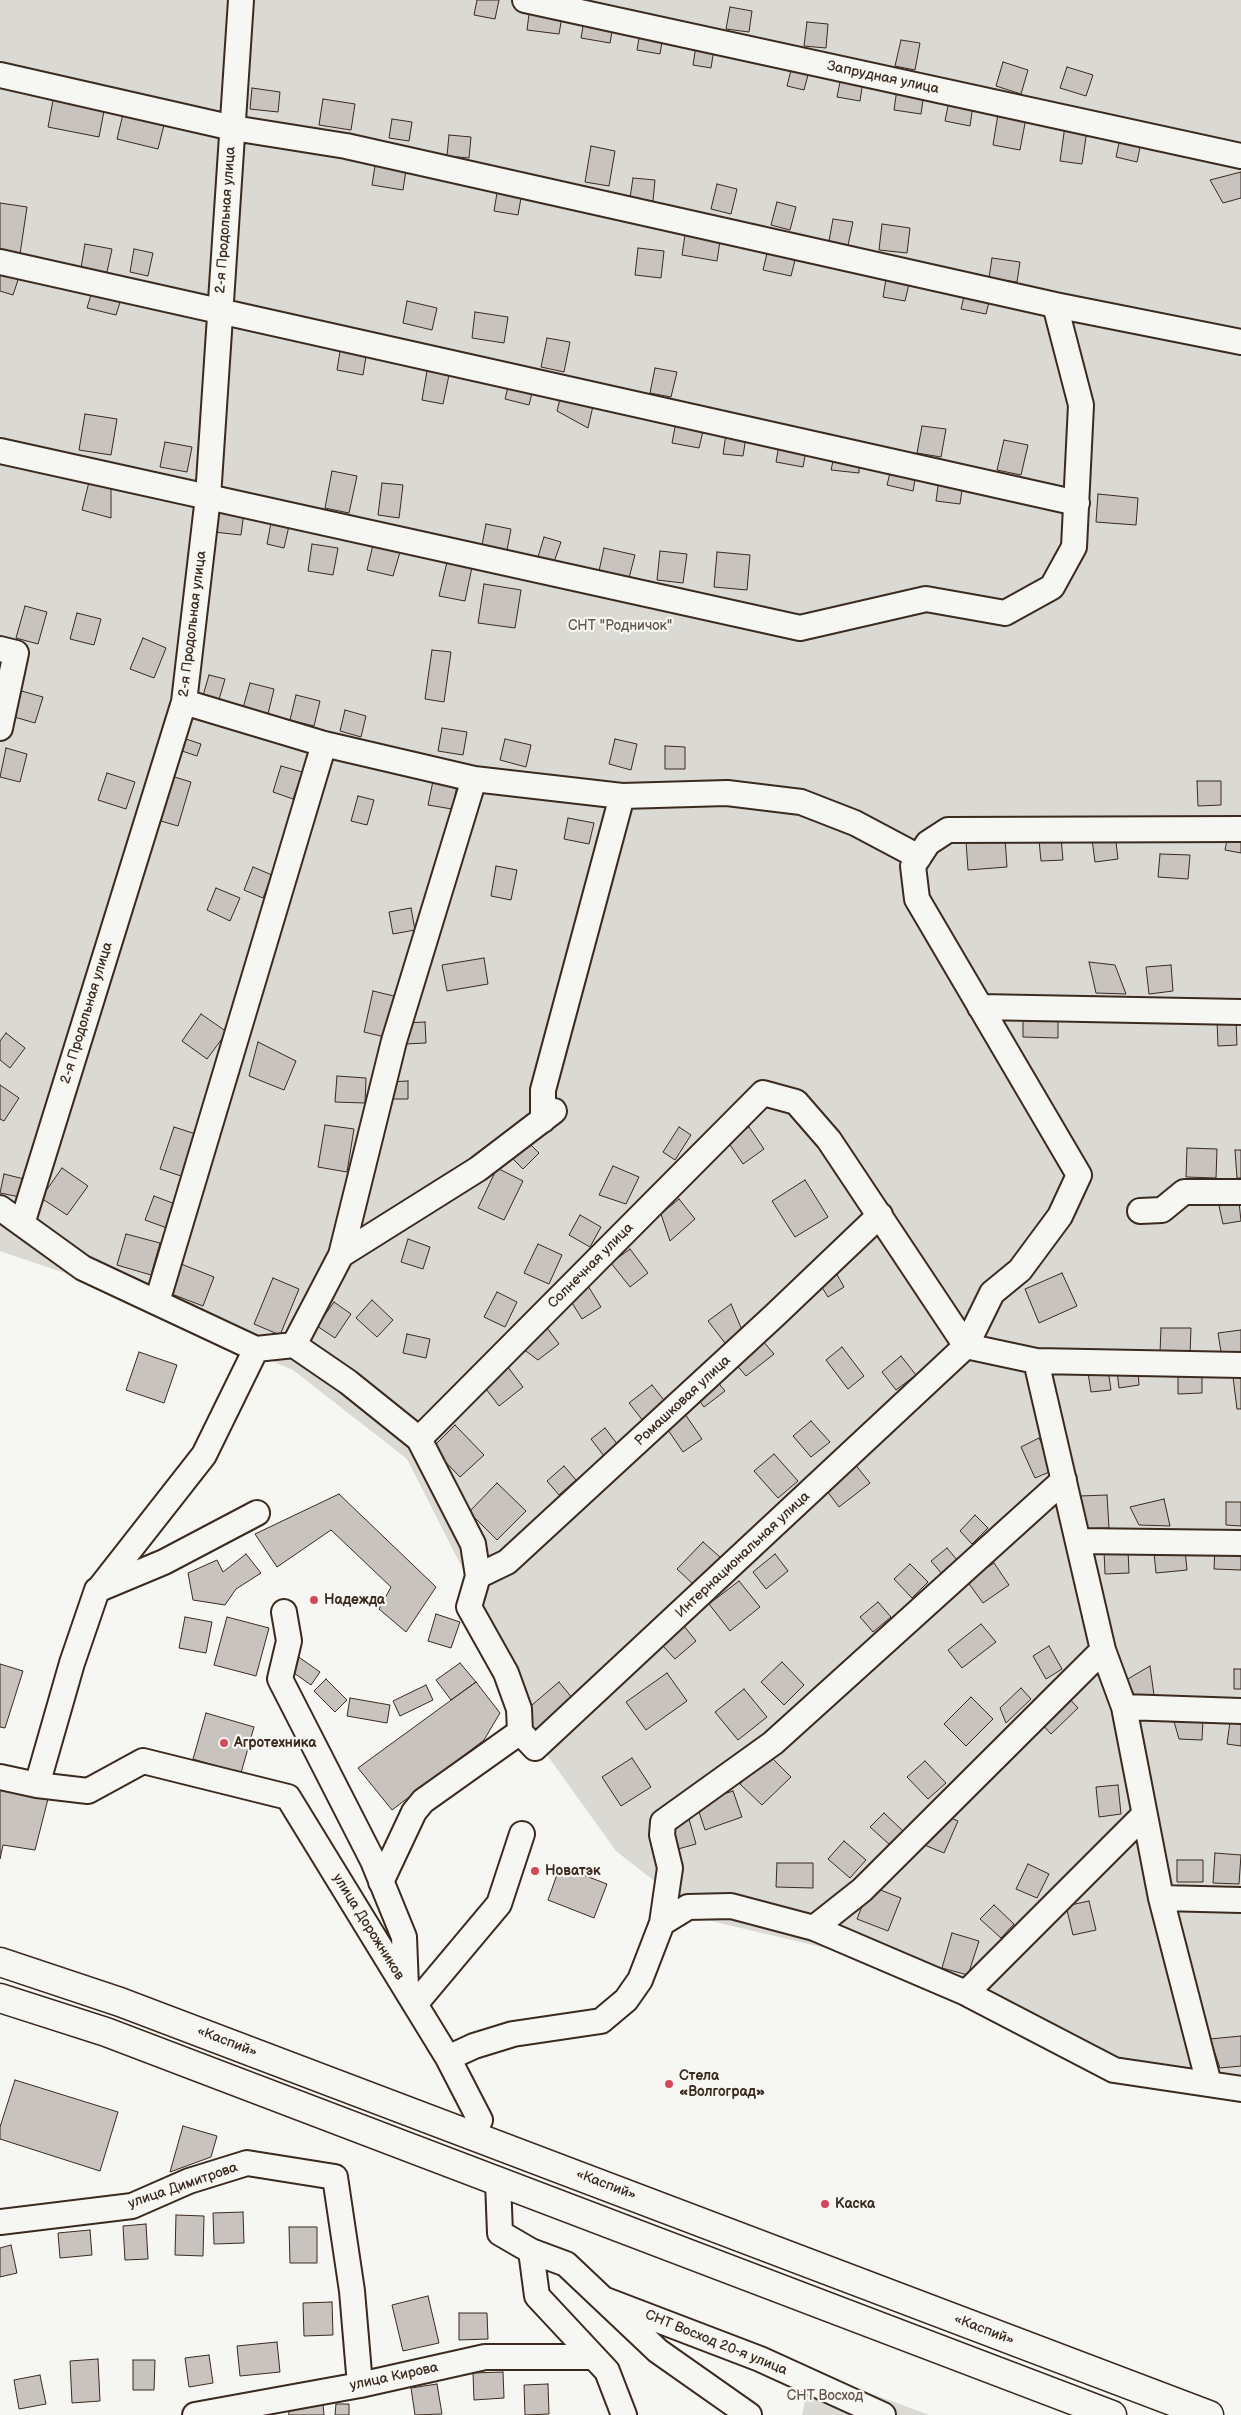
<!DOCTYPE html>
<meta charset="utf-8">
<style>
body{margin:0}
canvas{display:block;background:#f6f6f2}
</style>
<canvas width="1241" height="2415"></canvas>
<script>
const ctx = document.querySelector('canvas').getContext('2d');
ctx.lineJoin = 'round';
function paint(path, color) {
  ctx.fillStyle = color;
  ctx.fill(path, 'evenodd');
}
function shape(rows) {
  const path = new Path2D();
  for (const r of rows) {
    path.moveTo(r[0], r[1]);
    for (let i = 2; i < r.length; i += 2) path.lineTo(r[i], r[i + 1]);
  }
  return path;
}
function trace(path, color, width, dash) {
  ctx.strokeStyle = color;
  ctx.lineWidth = width;
  ctx.lineCap = dash ? 'butt' : 'round';
  ctx.setLineDash(dash || []);
  ctx.stroke(path);
}
function label(font, color, halo, rows, align = 'center') {
  ctx.font = font + ' "Balsamiq Sans",sans-serif';
  ctx.lineWidth = 4.5;
  ctx.setLineDash([]);
  ctx.textBaseline = 'middle';
  ctx.strokeStyle = halo;
  ctx.fillStyle = color;
  for (const [text, x, y, turn = 0] of rows) {
    ctx.save();
    ctx.translate(x, y);
    ctx.rotate((+turn || 0) * Math.PI / 180);
    ctx.textAlign = isNaN(turn) ? turn : align;
    if (halo) ctx.strokeText(text, 0, 0);
    ctx.fillText(text, 0, 0);
    ctx.restore();
  }
}
paint(shape([
 [0,0,1241,0,1241,2103,1110,2078,859,1956,703,1919,616,1851,519,1716,475,1593,407,1459,293,1370,62,1272,0,1251],
 [811,2371,929,2415,802,2415]
]), '#dad9d3');
const building = shape([
 [477,0,499,0,495,19,474,15,477,0],
 [530,6,563,11,559,34,527,30,530,6],
 [730,7,752,11,749,32,726,29,730,7],
 [584,21,613,26,610,43,581,38,584,21],
 [807,22,828,24,826,48,804,46,807,22],
 [640,32,663,35,660,54,637,50,640,32],
 [901,40,920,43,915,70,895,66,901,40],
 [696,46,714,49,711,68,693,65,696,46],
 [1003,62,1028,70,1021,94,996,86,1003,62],
 [792,66,809,71,804,90,787,86,792,66],
 [1067,67,1093,75,1086,96,1060,88,1067,67],
 [841,77,863,81,860,101,837,97,841,77],
 [252,88,280,92,278,112,250,109,252,88],
 [897,89,924,93,921,114,894,110,897,89],
 [54,95,105,106,99,137,48,127,54,95],
 [323,99,355,104,351,130,319,125,323,99],
 [949,101,973,105,970,126,945,121,949,101],
 [124,110,165,121,158,149,117,139,124,110],
 [998,114,1026,118,1020,150,993,145,998,114],
 [392,119,412,122,409,141,389,138,392,119],
 [1065,126,1087,130,1082,164,1060,161,1065,126],
 [449,135,471,137,469,158,447,156,449,135],
 [1120,138,1141,143,1137,162,1116,157,1120,138],
 [591,146,615,151,609,186,585,182,591,146],
 [375,166,406,170,403,190,372,185,375,166],
 [1241,172,1241,198,1223,203,1210,180,1241,172],
 [633,178,655,180,653,201,630,198,633,178],
 [717,184,737,189,731,214,711,209,717,184],
 [498,187,522,192,518,215,494,211,498,187],
 [777,202,796,207,790,230,771,225,777,202],
 [0,203,27,207,20,254,0,251,0,203],
 [833,219,853,222,848,245,829,241,833,219],
 [882,224,910,228,907,253,879,250,882,224],
 [685,235,720,241,717,261,682,255,685,235],
 [85,244,112,249,107,272,81,268,85,244],
 [638,248,664,251,661,278,635,275,638,248],
 [134,249,153,253,148,276,130,272,134,249],
 [768,249,796,256,791,276,763,270,768,249],
 [992,258,1020,262,1017,282,989,278,992,258],
 [0,271,19,277,13,295,0,291,0,271],
 [886,279,909,284,905,301,883,297,886,279],
 [93,288,122,296,116,315,87,308,93,288],
 [965,292,990,298,986,314,961,309,965,292],
 [407,301,437,308,432,330,403,323,407,301],
 [475,312,508,317,504,343,472,338,475,312],
 [547,338,570,342,564,372,541,367,547,338],
 [341,345,367,350,363,375,337,370,341,345],
 [655,368,677,372,671,397,650,393,655,368],
 [427,371,449,375,443,404,422,400,427,371],
 [509,383,533,389,529,405,505,399,509,383],
 [560,399,593,406,588,428,557,411,560,399],
 [85,414,117,419,111,455,79,450,85,414],
 [676,422,704,427,699,448,672,443,676,422],
 [922,426,946,429,941,457,917,453,922,426],
 [726,434,746,437,743,456,723,454,726,434],
 [1004,440,1028,445,1021,475,997,470,1004,440],
 [165,442,192,447,187,472,160,467,165,442],
 [779,445,806,451,803,467,776,462,779,445],
 [834,457,859,461,859,473,831,470,834,457],
 [891,469,916,474,913,491,887,485,891,469],
 [332,471,357,476,349,513,325,508,332,471],
 [939,479,963,483,960,504,936,501,939,479],
 [89,482,111,488,111,518,82,510,89,482],
 [382,483,403,485,399,518,378,515,382,483],
 [1098,494,1138,498,1136,525,1096,522,1098,494],
 [217,509,244,512,241,535,214,532,217,509],
 [271,523,289,526,284,548,267,544,271,523],
 [486,524,511,529,507,550,482,545,486,524],
 [544,537,561,542,554,562,538,557,544,537],
 [312,544,338,548,333,575,308,571,312,544],
 [373,545,400,552,393,576,367,570,373,545],
 [604,548,635,555,629,578,599,571,604,548],
 [660,551,687,554,683,583,657,580,660,551],
 [717,552,750,555,747,590,714,587,717,552],
 [447,562,472,567,465,601,439,596,447,562],
 [484,584,521,590,515,628,478,623,484,584],
 [25,606,47,612,38,644,16,638,25,606],
 [77,613,101,619,94,645,70,639,77,613],
 [143,638,166,648,154,678,130,669,143,638],
 [432,650,451,652,444,702,425,699,432,650],
 [209,675,225,679,218,703,202,699,209,675],
 [250,683,274,689,268,714,243,708,250,683],
 [18,690,43,697,35,723,11,716,18,690],
 [296,695,320,701,314,726,290,720,296,695],
 [345,710,366,716,361,737,340,731,345,710],
 [442,728,467,732,463,755,438,751,442,728],
 [183,738,201,744,197,756,179,750,183,738],
 [505,739,531,745,526,767,500,760,505,739],
 [615,739,637,744,631,770,609,764,615,739],
 [665,746,685,747,685,769,665,769,665,746],
 [6,748,27,754,20,782,0,777,6,748],
 [281,766,302,772,293,799,273,792,281,766],
 [107,773,135,782,126,809,98,800,107,773],
 [168,775,191,782,178,826,154,819,168,775],
 [433,781,457,786,452,809,428,805,433,781],
 [1197,781,1221,781,1221,805,1198,806,1197,781],
 [358,796,374,800,367,825,351,821,358,796],
 [568,818,594,823,589,844,564,839,568,818],
 [1228,835,1241,837,1241,853,1225,850,1228,835],
 [1005,838,1007,867,968,870,966,841,1005,838],
 [1061,838,1063,860,1041,861,1039,840,1061,838],
 [1092,839,1116,842,1118,859,1095,862,1092,839],
 [1160,854,1190,855,1188,879,1158,877,1160,854],
 [496,866,517,870,511,900,491,896,496,866],
 [253,867,272,875,263,898,244,890,253,867],
 [216,888,240,898,230,921,207,910,216,888],
 [411,908,415,930,393,934,389,912,411,908],
 [484,958,488,984,447,991,442,965,484,958],
 [1089,962,1115,965,1126,994,1096,993,1089,962],
 [1171,965,1173,991,1149,994,1146,967,1171,965],
 [373,991,394,996,385,1037,364,1032,373,991],
 [201,1014,227,1032,207,1059,182,1041,201,1014],
 [1023,1014,1058,1014,1058,1038,1023,1037,1023,1014],
 [1236,1019,1237,1045,1218,1046,1217,1020,1236,1019],
 [425,1022,426,1043,405,1044,404,1023,425,1022],
 [6,1033,25,1048,10,1068,0,1060,0,1041,6,1033],
 [258,1042,296,1061,284,1090,249,1076,258,1042],
 [337,1076,366,1078,365,1103,335,1102,337,1076],
 [408,1081,408,1099,388,1099,388,1082,408,1081],
 [0,1085,19,1098,4,1121,0,1119,0,1085],
 [325,1125,354,1129,347,1172,318,1167,325,1125],
 [174,1127,199,1135,184,1177,160,1169,174,1127],
 [679,1127,691,1135,675,1160,663,1152,679,1127],
 [749,1127,764,1149,743,1164,728,1142,749,1127],
 [527,1141,539,1153,523,1169,511,1157,527,1141],
 [1187,1148,1217,1149,1216,1178,1186,1177,1187,1148],
 [1235,1150,1241,1150,1241,1178,1237,1178,1235,1150],
 [613,1166,639,1177,626,1204,599,1195,613,1166],
 [62,1168,88,1186,67,1215,41,1198,62,1168],
 [497,1168,523,1181,504,1220,478,1208,497,1168],
 [4,1174,24,1179,20,1197,0,1193,4,1174],
 [805,1180,828,1217,795,1237,772,1201,805,1180],
 [154,1196,175,1204,167,1228,145,1220,154,1196],
 [679,1199,695,1219,670,1241,661,1214,679,1199],
 [1239,1202,1241,1221,1223,1224,1219,1206,1239,1202],
 [580,1215,601,1227,590,1247,569,1235,580,1215],
 [126,1234,160,1243,151,1275,117,1265,126,1234],
 [408,1239,430,1247,423,1269,401,1262,408,1239],
 [538,1244,562,1255,549,1284,524,1273,538,1244],
 [630,1249,648,1273,630,1287,611,1263,630,1249],
 [181,1264,214,1277,203,1306,169,1293,181,1264],
 [835,1271,844,1287,828,1297,818,1281,835,1271],
 [1062,1273,1077,1306,1039,1323,1025,1289,1062,1273],
 [273,1278,299,1289,280,1335,254,1324,273,1278],
 [588,1286,601,1307,582,1319,569,1298,588,1286],
 [497,1292,517,1302,505,1327,484,1317,497,1292],
 [372,1300,393,1320,377,1337,356,1318,372,1300],
 [334,1302,351,1314,335,1338,317,1326,334,1302],
 [731,1304,742,1330,725,1343,708,1321,731,1304],
 [545,1325,559,1344,538,1360,519,1346,545,1325],
 [1161,1328,1191,1328,1190,1354,1160,1353,1161,1328],
 [1241,1330,1241,1356,1222,1358,1218,1333,1241,1330],
 [407,1334,430,1339,426,1358,403,1353,407,1334],
 [762,1340,774,1354,746,1376,734,1362,762,1340],
 [842,1347,864,1376,848,1389,826,1360,842,1347],
 [139,1352,177,1365,164,1403,126,1390,139,1352],
 [901,1356,916,1375,896,1390,882,1372,901,1356],
 [507,1366,523,1387,499,1406,483,1385,507,1366],
 [1138,1369,1139,1385,1119,1388,1117,1371,1138,1369],
 [1108,1370,1111,1390,1091,1392,1088,1373,1108,1370],
 [1178,1374,1202,1374,1202,1393,1178,1394,1178,1374],
 [1241,1376,1241,1409,1237,1409,1233,1377,1241,1376],
 [716,1380,725,1391,704,1407,696,1396,716,1380],
 [652,1385,667,1404,644,1422,629,1403,652,1385],
 [685,1414,702,1439,683,1452,666,1427,685,1414],
 [811,1421,830,1442,811,1457,793,1436,811,1421],
 [455,1425,484,1455,460,1477,432,1448,455,1425],
 [605,1428,618,1445,604,1456,591,1439,605,1428],
 [1039,1438,1054,1470,1035,1478,1021,1447,1039,1438],
 [774,1454,798,1481,778,1498,754,1471,774,1454],
 [854,1463,870,1483,839,1507,824,1487,854,1463],
 [564,1466,576,1480,559,1495,547,1481,564,1466],
 [497,1483,526,1511,497,1540,469,1512,497,1483],
 [339,1494,436,1587,406,1632,379,1609,391,1587,331,1530,277,1567,255,1534,339,1494],
 [1107,1495,1109,1528,1082,1529,1080,1496,1107,1495],
 [1164,1499,1170,1526,1139,1525,1130,1507,1164,1499],
 [1226,1502,1241,1502,1241,1526,1226,1525,1226,1502],
 [975,1515,988,1528,972,1544,960,1531,975,1515],
 [703,1542,720,1557,693,1584,677,1569,703,1542],
 [947,1548,958,1561,942,1574,931,1561,947,1548],
 [1215,1548,1241,1549,1241,1570,1214,1569,1215,1548],
 [1128,1549,1129,1573,1105,1574,1104,1550,1128,1549],
 [1185,1550,1187,1570,1156,1573,1154,1553,1185,1550],
 [246,1554,261,1573,236,1589,225,1605,193,1600,188,1573,217,1560,223,1572,246,1554],
 [775,1554,788,1571,766,1589,753,1572,775,1554],
 [994,1563,1009,1585,983,1603,967,1581,994,1563],
 [910,1564,928,1582,912,1598,894,1579,910,1564],
 [739,1581,760,1607,730,1631,709,1604,739,1581],
 [878,1602,891,1617,873,1632,860,1617,878,1602],
 [436,1614,460,1622,451,1648,428,1641,436,1614],
 [185,1617,212,1622,206,1653,179,1648,185,1617],
 [227,1617,269,1628,256,1676,214,1665,227,1617],
 [981,1624,996,1642,962,1668,948,1650,981,1624],
 [684,1626,696,1641,675,1659,662,1645,684,1626],
 [1049,1646,1062,1669,1046,1679,1033,1656,1049,1646],
 [293,1653,320,1672,311,1685,284,1666,293,1653],
 [782,1662,804,1685,784,1705,761,1682,782,1662],
 [460,1663,476,1682,451,1700,436,1680,460,1663],
 [0,1664,23,1671,5,1728,0,1727,0,1664],
 [1150,1666,1154,1695,1136,1698,1126,1680,1150,1666],
 [1234,1669,1241,1669,1241,1689,1234,1689,1234,1669],
 [667,1673,687,1701,646,1730,626,1702,667,1673],
 [326,1679,347,1700,335,1712,314,1691,326,1679],
 [476,1682,500,1713,484,1740,392,1810,358,1768,476,1682],
 [559,1682,578,1705,538,1739,519,1716,559,1682],
 [426,1685,433,1700,400,1716,393,1701,426,1685],
 [1021,1688,1031,1699,1006,1723,1000,1708,1021,1688],
 [744,1689,767,1717,738,1740,715,1712,744,1689],
 [1067,1696,1078,1708,1051,1734,1040,1722,1067,1696],
 [971,1697,993,1719,966,1746,944,1724,971,1697],
 [350,1698,390,1705,387,1723,347,1716,350,1698],
 [206,1713,254,1727,241,1773,193,1759,206,1713],
 [1173,1718,1203,1719,1202,1740,1179,1739,1173,1718],
 [1230,1722,1241,1724,1241,1746,1227,1744,1230,1722],
 [769,1755,791,1777,762,1805,740,1784,769,1755],
 [632,1758,651,1787,621,1806,602,1777,632,1758],
 [925,1761,946,1783,928,1799,907,1777,925,1761],
 [1118,1785,1121,1814,1099,1817,1096,1787,1118,1785],
 [0,1786,49,1795,35,1850,3,1845,0,1859,0,1786],
 [733,1791,742,1817,705,1830,696,1803,733,1791],
 [884,1813,903,1831,890,1845,870,1827,884,1813],
 [944,1815,958,1821,944,1853,922,1844,944,1815],
 [689,1819,696,1844,678,1849,671,1824,689,1819],
 [844,1841,866,1860,850,1878,828,1859,844,1841],
 [1215,1853,1241,1855,1239,1884,1213,1883,1215,1853],
 [1177,1860,1203,1860,1203,1882,1177,1882,1177,1860],
 [777,1863,813,1863,813,1888,776,1887,777,1863],
 [1028,1864,1049,1874,1037,1898,1016,1889,1028,1864],
 [560,1866,607,1884,594,1918,548,1900,560,1866],
 [870,1886,901,1898,888,1931,857,1919,870,1886],
 [1089,1901,1096,1930,1073,1935,1066,1906,1089,1901],
 [994,1905,1014,1924,1001,1938,980,1919,994,1905],
 [952,1933,979,1941,968,1975,942,1968,952,1933],
 [1241,2036,1241,2066,1220,2068,1210,2039,1241,2036],
 [15,2080,118,2112,100,2171,0,2139,0,2127,15,2080],
 [183,2126,217,2136,211,2157,170,2172,183,2126],
 [243,2212,244,2243,214,2244,213,2213,243,2212],
 [176,2215,204,2216,203,2256,175,2255,176,2215],
 [146,2224,148,2259,125,2260,123,2226,146,2224],
 [289,2227,317,2227,317,2263,290,2263,289,2227],
 [90,2230,92,2255,60,2258,58,2233,90,2230],
 [11,2245,17,2273,0,2277,0,2248,11,2245],
 [428,2296,439,2343,403,2351,392,2305,428,2296],
 [332,2302,333,2335,304,2336,303,2303,332,2302],
 [459,2313,487,2313,488,2339,459,2340,459,2313],
 [277,2342,280,2372,240,2376,237,2346,277,2342],
 [209,2355,213,2383,189,2387,185,2358,209,2355],
 [98,2359,100,2401,72,2403,70,2361,98,2359],
 [133,2360,155,2360,154,2390,133,2390,133,2360],
 [503,2372,504,2398,474,2400,473,2373,503,2372],
 [40,2375,46,2404,19,2409,14,2380,40,2375],
 [437,2384,442,2414,415,2415,411,2388,437,2384],
 [548,2384,549,2414,525,2415,524,2385,548,2384],
 [323,2404,324,2415,289,2415,288,2407,323,2404],
 [336,2404,349,2404,349,2415,335,2415,336,2404]
]);
paint(building, '#c8c3be');
trace(building, '#3b2a1e', 1);
const minor = shape([
 [525,0,1241,156],
 [0,75,233,128,346,146,1055,305,1241,342],
 [0,262,1077,503],
 [0,451,800,628,926,599,1005,613,1052,587,1074,547,1081,405,1055,305],
 [0,649,16,653,0,728],
 [184,702,324,744,474,779,622,796,727,793,801,802,855,823,919,857],
 [980,1007,1241,1012],
 [543,1120,543,1090,622,796],
 [0,1208,83,1268,256,1349,294,1345,348,1382,419,1439,473,1544,478,1576,469,1607,506,1673,519,1709,520,1732],
 [1140,1211,1162,1210,1184,1192,1241,1192],
 [22,1224,184,702,208,497,241,0],
 [341,1255,394,1041,474,779],
 [157,1302,324,744],
 [294,1345,341,1255,478,1169,554,1111],
 [1036,1361,1241,1365],
 [419,1439,763,1093,796,1102,829,1140,966,1346,1036,1361,1103,1650,1124,1707,1161,1898,1209,2084],
 [1078,1541,1241,1543],
 [478,1576,507,1562,774,1316,880,1215],
 [99,1589,204,1455,256,1349],
 [284,1612,289,1641,280,1679,373,1861,404,1937,406,1987],
 [1124,1707,1241,1711],
 [520,1732,535,1748,966,1346,992,1293,1020,1270,1060,1216,1079,1175,917,899,913,866,928,843,948,830,1241,829],
 [0,1777,37,1785,88,1791,143,1761,288,1797,448,2058,480,2120,473,2135],
 [37,1785,72,1663,97,1590,164,1562,257,1513],
 [381,1882,414,1812,423,1801,520,1732],
 [1161,1898,1241,1900],
 [662,1923,670,1868,662,1835,663,1822,773,1743,1064,1480],
 [814,1928,862,1890,1103,1650],
 [966,1993,1144,1815],
 [416,2003,499,1904,522,1834],
 [448,2058,474,2046,513,2034,601,2021,626,2000,640,1980,662,1923,688,1907,731,1906,814,1928,966,1993,1114,2070,1241,2089],
 [498,2182,500,2233,531,2251,537,2296,607,2371,624,2415],
 [0,2222,132,2206,189,2181,247,2163,335,2177,352,2291,360,2385],
 [531,2251,566,2264,658,2351,749,2415],
 [603,2299,760,2359,883,2415],
 [195,2415,360,2385,485,2357,594,2357]
]);
const highway = shape([
 [0,1962,120,2002,1209,2415],
 [0,1998,106,2032,1112,2415]
]);
trace(minor, '#3b2a1e', 28);
trace(highway, '#3b2a1e', 31);
trace(minor, '#f6f6f2', 24);
trace(highway, '#f6f6f2', 28);
for (const [x, y, r, color] of [
 [314,1600,5,"#d1495b"],
 [224,1743,5,"#d1495b"],
 [535,1871,5,"#d1495b"],
 [669,2084,5,"#d1495b"],
 [825,2204,5,"#d1495b"]
]) {
  const dot = new Path2D();
  dot.arc(x, y, r, 0, 2 * Math.PI);
  ctx.fillStyle = color;
  ctx.fill(dot);
  trace(dot, '#f6f6f2', 2);
}
label('14px', '#3b2a1e', '#f6f6f2', [
 ["Запрудная улица",883,78,12],
 ["2-я Продольная улица",226,220,-86],
 ["2-я Продольная улица",193,624,-83],
 ["2-я Продольная улица",87,1013,-73],
 ["Солнечная улица",591,1266,-45],
 ["Ромашковая улица",683,1401,-43],
 ["Интернациональная улица",743,1555,-43],
 ["улица Дорожников",368,1927,58],
 ["«Каспий»",227,2042,21],
 ["«Каспий»",606,2185,21],
 ["улица Димитрова",183,2186,-19],
 ["«Каспий»",984,2330,21],
 ["СНТ Восход 20-я улица",716,2343,22],
 ["улица Кирова",394,2377,-12]
]);
label('14px', '#63564b', '#f6f6f2', [
 ["СНТ \"Родничок\"",620,626],
 ["СНТ Восход",825,2396]
]);
label('bold 14px', '#3b2a1e', '#f6f6f2', [
 ["Надежда",324,1600],
 ["Агротехника",234,1743],
 ["Новатэк",545,1871],
 ["Стела",679,2076],
 ["«Волгоград»",679,2092],
 ["Каска",835,2204]
], 'left');
</script>
